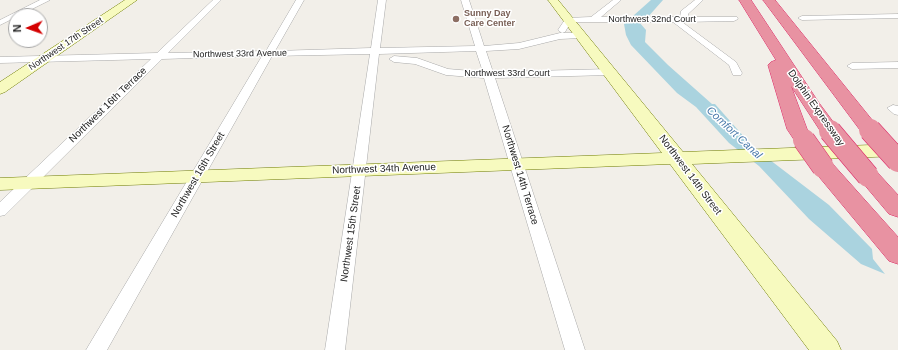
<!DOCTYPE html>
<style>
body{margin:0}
#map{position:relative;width:898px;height:350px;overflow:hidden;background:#f2efe9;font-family:Helvetica,sans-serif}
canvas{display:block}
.north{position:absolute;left:8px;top:8px;width:40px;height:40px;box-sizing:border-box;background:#fff;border:1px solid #a7a7a7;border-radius:50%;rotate:268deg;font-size:11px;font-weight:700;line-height:16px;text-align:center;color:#222}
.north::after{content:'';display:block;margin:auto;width:14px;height:18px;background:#d40000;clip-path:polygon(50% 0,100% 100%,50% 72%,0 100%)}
</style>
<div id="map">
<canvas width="898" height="350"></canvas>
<div class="north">N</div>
</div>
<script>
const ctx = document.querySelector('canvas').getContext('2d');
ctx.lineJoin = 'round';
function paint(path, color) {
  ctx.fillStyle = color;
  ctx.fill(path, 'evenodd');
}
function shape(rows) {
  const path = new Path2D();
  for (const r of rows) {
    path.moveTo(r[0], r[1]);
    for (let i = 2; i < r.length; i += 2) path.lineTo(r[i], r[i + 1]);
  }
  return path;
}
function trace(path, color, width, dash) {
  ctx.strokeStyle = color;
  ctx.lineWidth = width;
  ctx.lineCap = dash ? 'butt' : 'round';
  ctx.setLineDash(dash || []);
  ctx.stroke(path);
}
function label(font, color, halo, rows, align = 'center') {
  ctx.font = font + ' Helvetica,sans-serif';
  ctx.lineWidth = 3;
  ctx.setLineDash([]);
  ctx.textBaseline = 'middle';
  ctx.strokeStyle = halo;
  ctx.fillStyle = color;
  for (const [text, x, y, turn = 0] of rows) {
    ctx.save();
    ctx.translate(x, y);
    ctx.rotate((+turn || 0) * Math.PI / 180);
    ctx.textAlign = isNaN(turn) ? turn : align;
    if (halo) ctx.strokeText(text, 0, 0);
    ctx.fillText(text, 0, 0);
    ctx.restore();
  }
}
paint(shape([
 [651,0,663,0,647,18,639,22,646,30,645,42,668,65,712,104,715,104,753,147,829,205,872,249,873,259,885,274,861,264,809,219,759,166,729,143,696,107,677,93,631,45,626,35,624,24]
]), '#aad3df');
const street = shape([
 [40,0,50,0,0,25,0,20,40,0],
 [213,0,221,0,168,53,266,51,296,0,304,0,275,51,371,48,378,0,386,0,380,48,475,46,461,0,469,0,484,46,519,43,560,33,584,33,584,37,581,38,560,39,519,49,486,51,493,72,610,69,615,72,610,75,495,78,585,350,565,350,484,78,446,75,415,64,394,62,389,59,394,56,417,58,448,69,483,72,476,51,379,54,345,350,325,350,370,54,272,56,107,350,86,350,262,56,162,59,5,215,0,216,0,202,151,59,0,63,0,57,157,53,213,0],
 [613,0,621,0,601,17,680,17,681,11,695,0,703,0,688,14,688,17,737,17,738,19,734,21,682,22,736,62,742,73,741,75,733,75,729,65,673,22,571,22,565,32,562,33,558,30,566,18,591,17,613,0],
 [898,14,898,18,802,20,798,18,802,16,898,14],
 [898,62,898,68,852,69,847,66,852,63,898,62],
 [893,105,898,106,898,115,894,114,887,108,893,105]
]);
const secondary = shape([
 [125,0,137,0,5,92,0,94,0,82,125,0],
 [548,0,558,0,683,152,898,144,898,156,692,164,837,341,841,350,809,350,670,164,0,190,0,178,662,153,548,0]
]);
const highway = shape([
 [739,0,751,0,819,103,840,131,837,135,830,137,823,135,791,86,807,129,814,140,811,144,804,146,797,144,787,129,768,65,771,62,776,60,739,0],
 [763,0,775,0,877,126,880,130,877,134,870,136,863,134,763,0],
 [823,161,831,162,898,237,898,264,889,261,815,172,812,167,815,162,823,161],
 [868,169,876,171,898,195,898,217,889,214,857,176,860,171,868,169]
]);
trace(street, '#a9a9a9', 1);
trace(secondary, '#707d05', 1);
trace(highway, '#dc2a67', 1);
paint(street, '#fff');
paint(secondary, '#f7fabf');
paint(highway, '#e892a2');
const highwayBridge = shape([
 [870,130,898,161],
 [830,131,868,176],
 [804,140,823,167]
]);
trace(highwayBridge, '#dc2a67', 23, []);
trace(highwayBridge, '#e892a2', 22);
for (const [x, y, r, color] of [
 [456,19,4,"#8d6e63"]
]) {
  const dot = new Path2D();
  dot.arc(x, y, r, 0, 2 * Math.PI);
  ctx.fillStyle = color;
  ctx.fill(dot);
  trace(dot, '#fff', 1.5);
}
label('bold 9px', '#785e54', '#fff', [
 ["Sunny Day",464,14],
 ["Care Center",464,24]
], 'left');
label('9px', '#222', '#fff', [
 ["Northwest 32nd Court",652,20],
 ["Northwest 17th Street",66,44,-34],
 ["Northwest 33rd Avenue",240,54,-1],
 ["Northwest 33rd Court",507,74]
]);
label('10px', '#222', '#fff', [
 ["Northwest 16th Terrace",108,105,-44],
 ["Dolphin Expressway",816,108,55],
 ["Northwest 34th Avenue",384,169,-2],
 ["Northwest 16th Street",198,175,-60],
 ["Northwest 14th Terrace",520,175,73],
 ["Northwest 14th Street",690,175,53],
 ["Northwest 15th Street",351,234,-82]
]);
label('italic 11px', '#4a7aab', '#fff', [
 ["Comfort Canal",734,133,43]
]);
</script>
